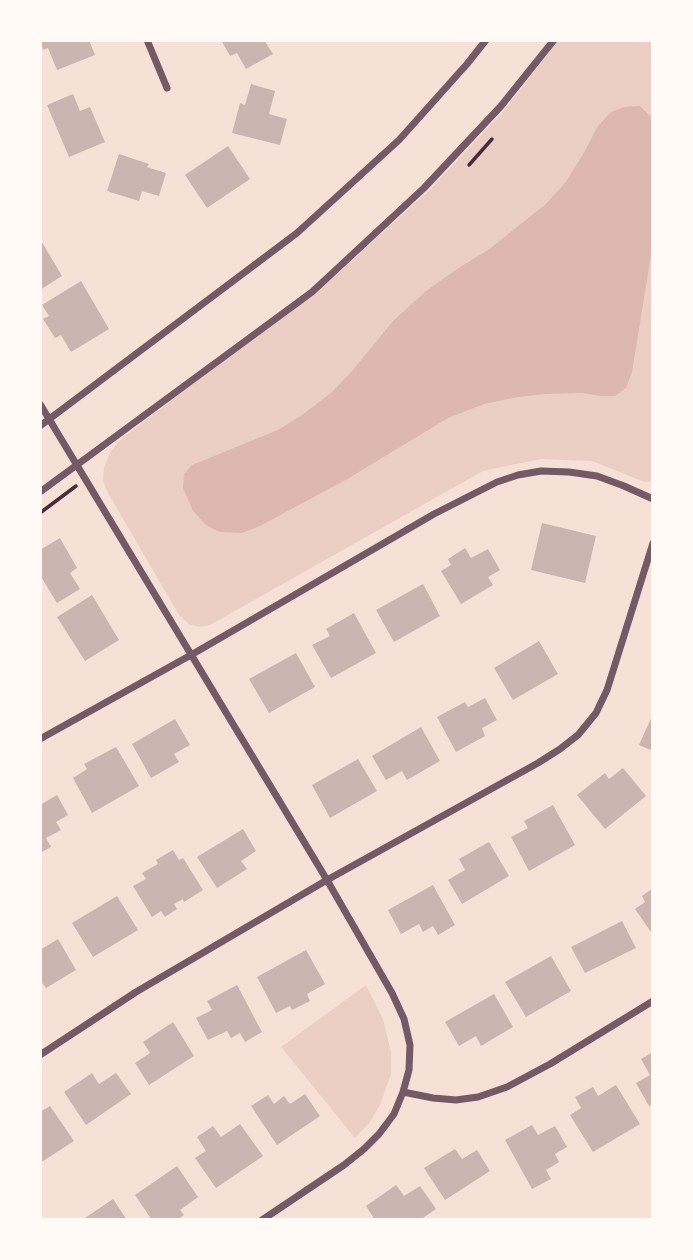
<!DOCTYPE html>
<style>
body{margin:0}
#map{position:relative;width:693px;height:1260px;overflow:hidden;background:#f7e1d7;font-family:"IBM Plex Sans",sans-serif}
canvas{display:block}
.frame{position:absolute;inset:0;border:42px solid #fffaf5;pointer-events:none}
</style>
<div id="map">
<canvas width="693" height="1260"></canvas>
<div class="frame"></div>
</div>
<script>
const ctx = document.querySelector('canvas').getContext('2d');
ctx.lineJoin = 'round';
function paint(path, color) {
  ctx.fillStyle = color;
  ctx.fill(path, 'evenodd');
}
function shape(rows) {
  const path = new Path2D();
  for (const r of rows) {
    path.moveTo(r[0], r[1]);
    for (let i = 2; i < r.length; i += 2) path.lineTo(r[i], r[i + 1]);
  }
  return path;
}
function trace(path, color, width, dash) {
  ctx.strokeStyle = color;
  ctx.lineWidth = width;
  ctx.lineCap = dash ? 'butt' : 'round';
  ctx.setLineDash(dash || []);
  ctx.stroke(path);
}
paint(shape([
 [559,40,653,40,653,481,644,482,592,461,541,459,483,471,210,625,199,627,189,624,179,615,108,493,103,481,104,468,110,452,120,440,343,269,430,189,502,113],
 [366,985,383,1019,391,1052,391,1074,380,1105,370,1122,355,1138,281,1047]
]), '#ebcfc5');
paint(shape([
 [640,106,653,119,653,243,632,372,626,388,615,396,601,396,582,393,546,394,518,397,484,404,448,418,349,478,260,526,242,533,219,532,206,525,193,511,183,488,184,474,192,465,278,430,302,415,332,392,353,370,393,321,426,291,457,269,488,250,546,204,565,183,582,156,598,126,611,112,624,107]
]), '#dcb8b0');
paint(shape([
 [40,40,89,40,95,55,57,70,48,48,43,50],
 [221,40,264,40,273,54,246,69,237,53,230,56],
 [251,84,275,91,269,114,287,119,280,145,232,133,240,103,245,105],
 [73,94,80,111,90,107,105,142,69,157,47,105],
 [228,146,250,179,207,208,185,175],
 [119,154,149,164,147,167,166,173,159,196,142,191,139,201,107,191],
 [40,239,62,276,40,290],
 [81,281,109,329,71,352,61,335,55,338,43,319,49,316,42,305],
 [542,523,596,536,585,583,531,570],
 [60,538,77,568,70,573,80,589,57,603,40,575,40,550],
 [465,548,471,558,488,549,500,570,488,577,493,585,461,604,441,571,451,565,448,559],
 [423,584,440,616,394,642,376,610],
 [92,595,119,640,85,661,57,617],
 [354,613,376,653,331,678,312,645,330,636,326,629],
 [539,641,558,674,513,700,494,668],
 [296,653,315,687,269,713,249,679],
 [485,698,497,720,482,728,485,736,456,752,437,717,465,702,468,707],
 [653,714,653,751,639,745],
 [175,719,190,745,174,754,179,762,151,778,132,744],
 [421,727,440,761,407,780,402,771,386,780,372,756],
 [116,747,139,786,92,813,73,778,87,769,84,764],
 [358,759,377,791,330,818,312,785],
 [623,768,646,796,605,829,577,795,605,773,609,779],
 [57,795,68,815,56,822,61,830,46,838,51,847,40,853,40,805],
 [553,805,575,845,529,871,511,837,528,828,524,821],
 [243,829,256,851,241,861,247,869,217,888,197,857],
 [489,842,509,876,462,904,448,880,465,870,459,859],
 [173,850,179,860,183,858,203,890,184,902,183,899,174,904,177,909,165,917,161,911,152,917,133,886,146,879,142,873,158,864,156,860],
 [433,885,455,925,438,935,433,926,423,932,419,924,401,934,388,910],
 [653,888,653,935,635,909,645,902,642,896],
 [117,896,138,930,93,957,72,923],
 [622,921,636,948,585,973,571,947],
 [58,939,76,970,46,988,40,980,40,950],
 [306,950,325,984,307,994,310,1001,292,1010,290,1006,276,1013,257,977],
 [551,956,571,991,526,1017,505,982],
 [237,985,262,1032,245,1042,240,1033,231,1038,227,1031,208,1040,196,1018,212,1010,207,1001],
 [494,994,513,1027,481,1046,476,1036,459,1046,445,1022],
 [173,1022,194,1056,149,1085,135,1063,150,1053,143,1042],
 [653,1052,653,1104,649,1106,636,1083,650,1075,641,1059],
 [92,1073,99,1084,116,1073,131,1094,86,1125,64,1092],
 [616,1085,640,1124,593,1152,570,1115,581,1108,575,1097,593,1087,598,1096],
 [305,1094,320,1116,277,1145,251,1106,268,1095,274,1104,284,1096,290,1104],
 [50,1106,74,1141,40,1163,40,1112],
 [240,1124,263,1156,216,1188,195,1158,206,1151,197,1137,213,1126,221,1137],
 [532,1125,538,1135,555,1126,567,1147,555,1154,559,1162,546,1170,551,1179,532,1189,505,1140],
 [455,1149,462,1159,477,1150,490,1171,445,1200,424,1168],
 [177,1166,198,1197,180,1210,184,1215,177,1220,152,1220,135,1195],
 [396,1185,404,1196,420,1186,436,1209,420,1220,375,1220,366,1206],
 [113,1199,127,1220,82,1220]
]), '#ccb4b1');
trace(shape([
 [469,165,492,139],
 [40,513,76,486]
]), '#4a2c40', 3.5);
trace(shape([
 [147,40,167,88],
 [40,404,327,880,392,993,404,1019,410,1045,409,1070,403,1092,394,1114,379,1134,364,1149,344,1165,262,1220],
 [40,426,297,233,399,140,467,64,486,40],
 [40,492,312,292,424,188,501,106,554,40],
 [40,739,191,655,434,514,497,482,518,475,541,471,569,472,597,476,624,486,653,499],
 [40,1055,136,992,327,880,538,763,560,749,578,735,596,713,607,690,653,543],
 [403,1092,433,1098,456,1100,478,1097,507,1087,550,1064,653,1001]
]), '#755966', 7);
</script>
